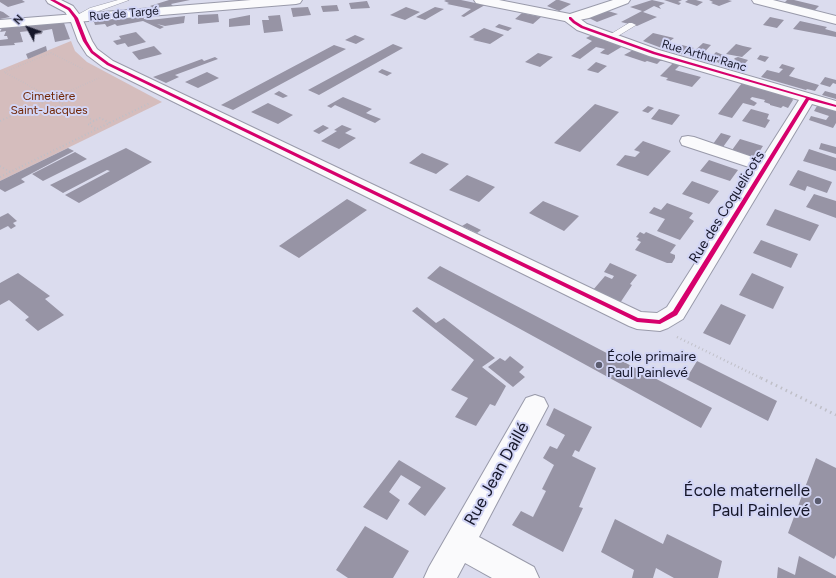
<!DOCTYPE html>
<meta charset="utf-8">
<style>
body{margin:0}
#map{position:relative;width:836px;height:578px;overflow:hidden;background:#dbdcee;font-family:Figtree,sans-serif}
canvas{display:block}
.north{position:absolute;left:8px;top:8px;width:40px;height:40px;-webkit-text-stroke:3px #d3d6f6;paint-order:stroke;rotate:311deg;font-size:11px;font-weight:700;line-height:16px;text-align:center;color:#16172a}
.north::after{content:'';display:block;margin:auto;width:14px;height:18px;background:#16172a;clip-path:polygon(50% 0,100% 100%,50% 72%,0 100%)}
</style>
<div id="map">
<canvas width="836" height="578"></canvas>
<div class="north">N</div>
</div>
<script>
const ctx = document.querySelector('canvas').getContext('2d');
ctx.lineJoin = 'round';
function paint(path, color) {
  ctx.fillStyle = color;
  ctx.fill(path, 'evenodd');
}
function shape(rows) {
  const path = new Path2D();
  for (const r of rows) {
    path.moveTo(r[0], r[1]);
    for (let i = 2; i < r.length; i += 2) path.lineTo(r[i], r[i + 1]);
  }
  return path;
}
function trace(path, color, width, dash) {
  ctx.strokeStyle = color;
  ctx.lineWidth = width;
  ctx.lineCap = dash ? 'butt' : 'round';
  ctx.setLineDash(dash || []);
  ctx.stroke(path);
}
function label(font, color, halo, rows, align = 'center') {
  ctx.font = font + ' Figtree,sans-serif';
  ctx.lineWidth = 4;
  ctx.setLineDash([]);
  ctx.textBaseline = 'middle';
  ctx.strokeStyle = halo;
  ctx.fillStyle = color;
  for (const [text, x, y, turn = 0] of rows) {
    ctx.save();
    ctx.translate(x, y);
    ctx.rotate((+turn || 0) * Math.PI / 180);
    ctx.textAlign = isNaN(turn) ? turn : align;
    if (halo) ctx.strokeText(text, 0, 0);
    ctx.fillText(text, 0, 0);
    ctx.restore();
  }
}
paint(shape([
 [71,41,75,51,87,62,162,102,0,181,0,70]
]), '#d5bdbd');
paint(shape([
 [0,0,22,0,25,2,8,7,0,2],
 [169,0,190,0,171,4,173,6,169,7,154,8,150,6],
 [446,0,461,0,485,5,464,17,461,16,471,9,447,4,449,3,444,1],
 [556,0,559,0,571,4,559,11,547,6],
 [652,0,665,3,659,6,661,9,654,6,643,12,657,17,637,26,621,22,642,11,630,7],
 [664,0,682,0,678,2,681,3,679,5],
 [688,0,696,0,703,2,697,6,685,2],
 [709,0,728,0,732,1,719,6,711,3,713,2],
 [787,0,794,0,819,6,815,10,809,10,784,3],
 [367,1,370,8,351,9,349,3],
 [337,5,339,11,323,12,321,6],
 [308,7,311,15,293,17,291,8],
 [406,7,420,12,405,20,390,15],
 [435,7,444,9,425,20,416,17],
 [0,11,3,12,10,17,0,19],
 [608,11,618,14,597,22,589,18],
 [522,13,541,17,533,24,515,19],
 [218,14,219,22,198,24,198,15],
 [143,15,144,19,150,20,185,16,184,23,165,26,157,24,164,27,160,29,143,21,117,26,115,24,107,27,105,24,95,25,93,19,121,19,121,18],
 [250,15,250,25,229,27,229,19],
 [280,15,283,31,264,33,262,20,269,20,268,16],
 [770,17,784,20,777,28,763,25],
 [800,21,827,27,825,29,836,32,836,37,793,29],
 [64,23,70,39,55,42,52,29,41,31,42,34,34,35,34,33,38,32,38,30,20,32,23,42,14,43,15,45,0,46,0,40,8,39,7,36,4,36,6,31,0,32,2,28],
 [499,24,512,28,508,31,495,27],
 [484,28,504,35,490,44,473,40,475,39,469,37],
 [136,32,146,42,128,47,125,43,117,45,113,41,121,39,119,36],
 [653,33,674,38,670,41,666,41,679,45,674,49,669,48,667,50,643,41],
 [355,35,365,39,356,44,345,40],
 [592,35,623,46,608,55,600,53,605,49,596,47,580,59,571,56,592,41,586,38],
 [703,43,711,45,698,59,689,56],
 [393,44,403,48,319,95,308,90],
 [736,44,743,46,752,48,742,57,726,54],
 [334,45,346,49,233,110,221,105],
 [682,45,694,48,684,55,674,52],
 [46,46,47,51,28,59,26,54],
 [154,46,162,54,139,60,132,52],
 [633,50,654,58,665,61,660,61,657,64,647,61,645,62,624,55],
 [716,52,728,57,721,64,717,62,715,64,707,62],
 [538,53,553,57,540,67,525,62],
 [760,55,769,57,765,62,757,59],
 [215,57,218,59,175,75,179,77,166,83,153,77,202,59,204,61],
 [738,57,748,60,740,69,731,66,736,60,734,59,735,58],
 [596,62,607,66,598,73,587,70],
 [673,63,680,65,675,70,701,77,692,87,666,80,668,78,660,76],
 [782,64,795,68,789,76,819,85,815,91,807,89,806,90,761,77,767,70,779,73,783,69,779,68],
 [382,69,392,73,387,76,378,72],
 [207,72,219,78,198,88,185,82],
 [825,77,836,80,836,84,833,83,830,87,820,84],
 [742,83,791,97,793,100,788,108,783,106,781,108,770,105,770,104,764,102,765,100,752,97,750,99,757,103,754,106,743,103,732,118,718,114],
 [279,91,288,96,283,98,274,94],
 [825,91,836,94,836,99,822,95],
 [343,97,372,109,366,113,381,119,375,123,335,105,331,108,327,106],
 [268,103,293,115,278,124,251,112],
 [595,104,619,112,580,152,554,143],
 [648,106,654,108,648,113,642,111],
 [817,106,822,106,836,110,836,123,833,128,809,120,811,116,826,120,829,116,814,111],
 [659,109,680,115,672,125,651,119],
 [751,109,769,114,767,119,770,120,765,128,742,121],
 [323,125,329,128,319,134,313,131],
 [342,125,352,129,345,133,356,138,339,149,321,141,337,131,334,130],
 [721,133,731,136,723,147,713,144],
 [740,139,763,146,755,158,732,150],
 [643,141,671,151,648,176,616,165,625,155,635,157,640,152,634,150],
 [821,143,836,147,836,154,819,149],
 [68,148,74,151,21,179,25,182,5,192,0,189,0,181],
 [126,148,152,162,79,203,65,195,110,171,107,170,63,193,50,185],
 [809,149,836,158,836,171,803,161],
 [75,152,87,159,43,181,32,174],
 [422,153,449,164,436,174,409,163],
 [709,160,738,170,730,181,700,171],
 [798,170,832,182,827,193,807,186,805,191,789,185],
 [467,175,495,187,479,202,449,190],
 [692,181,719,191,709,204,682,194],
 [814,194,836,201,836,218,806,207],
 [347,199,367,210,299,258,279,246],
 [543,201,579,216,564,231,529,213],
 [667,203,693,213,689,218,694,221,680,240,657,231,665,219,649,213,654,207,661,210],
 [775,209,819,225,810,241,766,225],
 [8,213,17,221,13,223,16,226,11,229,8,226,0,230,0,217],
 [467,223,481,230,477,233,462,226],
 [640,232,644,234,646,232,676,245,670,253,675,255,675,258,672,263,667,263,635,250,641,242,637,240,639,238,636,237],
 [761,240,798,254,791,268,753,253],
 [610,263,637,275,630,284,632,285,620,303,593,290,605,276,612,279,614,276,604,272],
 [440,266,712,408,701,428,427,278],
 [18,273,50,296,45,299,64,315,38,331,25,320,29,317,9,300,0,305,0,283],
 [752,273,784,287,773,309,739,295],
 [721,304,746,315,730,345,703,333],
 [417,307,436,323,444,318,495,358,482,367,506,386,495,406,490,404,476,426,455,417,468,398,451,390,474,360,412,311],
 [510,356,524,367,519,372,525,377,513,387,488,367,500,358,505,361],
 [697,361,777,401,768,421,686,379],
 [554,408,592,427,579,452,575,450,572,456,596,468,579,507,583,508,563,552,512,525,521,511,533,517,546,491,542,489,554,465,543,458,550,446,557,449,565,435,546,425],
 [816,458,836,468,836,555,834,559,788,533],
 [399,460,446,488,425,516,408,504,421,487,401,475,389,492,400,500,387,520,363,507],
 [615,519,663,544,667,534,722,561,718,578,674,578,656,568,653,578,632,578,634,570,601,552],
 [365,526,409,551,393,578,348,578,336,570],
 [799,556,836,576,836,578,777,578,778,567,795,575]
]), '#9794a5');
const lane = shape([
 [118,0,129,0,96,12,79,20,73,20,72,18,90,8,118,0],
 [629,23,632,23,636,25,613,39,607,39,606,37,629,23]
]);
const street = shape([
 [752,0,773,0,836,16,836,24,754,3,752,0],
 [76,14,81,15,82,18,92,41,97,49,113,61,641,312,657,313,667,307,755,169,682,145,680,141,682,137,688,136,694,137,761,160,799,100,649,56,577,30,565,21,564,18,565,15,575,15,587,24,659,50,836,101,836,111,812,104,683,319,668,328,660,331,637,329,629,326,103,67,87,55,78,41,71,22,0,28,0,20,76,14],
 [535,395,544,398,548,406,479,537,534,567,539,578,492,578,465,563,457,578,424,578,429,567,526,398,535,395]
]);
const secondary = shape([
 [46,0,61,0,73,6,79,14,251,0,302,0,300,3,296,4,76,22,71,21,65,12,48,3,46,0],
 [474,0,499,0,570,14,613,0,630,0,628,3,589,18,570,22,480,4,476,3,474,0]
]);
trace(lane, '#999aaa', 1);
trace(street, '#999aaa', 2);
trace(secondary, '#999aaa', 2);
trace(shape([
 [52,98,4,72,51,53,83,69],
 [53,98,99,78]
]), '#bfbfc7', 1.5, [0.5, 2]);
trace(shape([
 [50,97,94,121,100,118,110,123],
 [0,121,55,97],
 [94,121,88,124,97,129],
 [0,166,10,172],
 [0,177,150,103]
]), '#bfbfc7', 2, [1, 2.5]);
trace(shape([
 [677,337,763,379]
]), '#bfbfc7', 2.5, [1, 3]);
trace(shape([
 [761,378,836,415]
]), '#bfbfc7', 3, [1.5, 4]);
paint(lane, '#fafafc');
paint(street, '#fafafc');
paint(secondary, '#fafafc');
paint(shape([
 [50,0,55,0,70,8,78,18,87,41,93,51,109,63,638,318,659,320,673,311,806,98,653,54,581,28,573,23,569,19,569,17,571,17,575,21,583,26,655,52,836,105,836,107,809,100,677,315,660,324,637,322,107,65,91,53,83,41,74,18,68,10,50,0]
]), '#d6006c');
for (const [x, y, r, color] of [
 [599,365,4,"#5b5c6f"],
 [818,501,4,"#5b5c6f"]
]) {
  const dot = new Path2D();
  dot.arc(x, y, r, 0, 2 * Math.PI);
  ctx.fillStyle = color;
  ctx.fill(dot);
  trace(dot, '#d3d6f6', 1.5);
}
label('12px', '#16172a', '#d3d6f6', [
 ["Rue de Targé",124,14,-5],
 ["Rue Arthur Ranc",704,56,16]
]);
label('12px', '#702708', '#d3d6f6', [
 ["Cimetière",49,96],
 ["Saint-Jacques",49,110]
]);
label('14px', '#16172a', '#d3d6f6', [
 ["Rue des Coquelicots",727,207,-58]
]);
label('14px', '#16172a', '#d3d6f6', [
 ["École primaire",607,357],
 ["Paul Painlevé",607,373]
], 'left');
label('17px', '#16172a', '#d3d6f6', [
 ["Rue Jean Daillé",497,474,-61]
]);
label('17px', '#16172a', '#d3d6f6', [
 ["École maternelle",810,491],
 ["Paul Painlevé",810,511]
], 'right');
</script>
